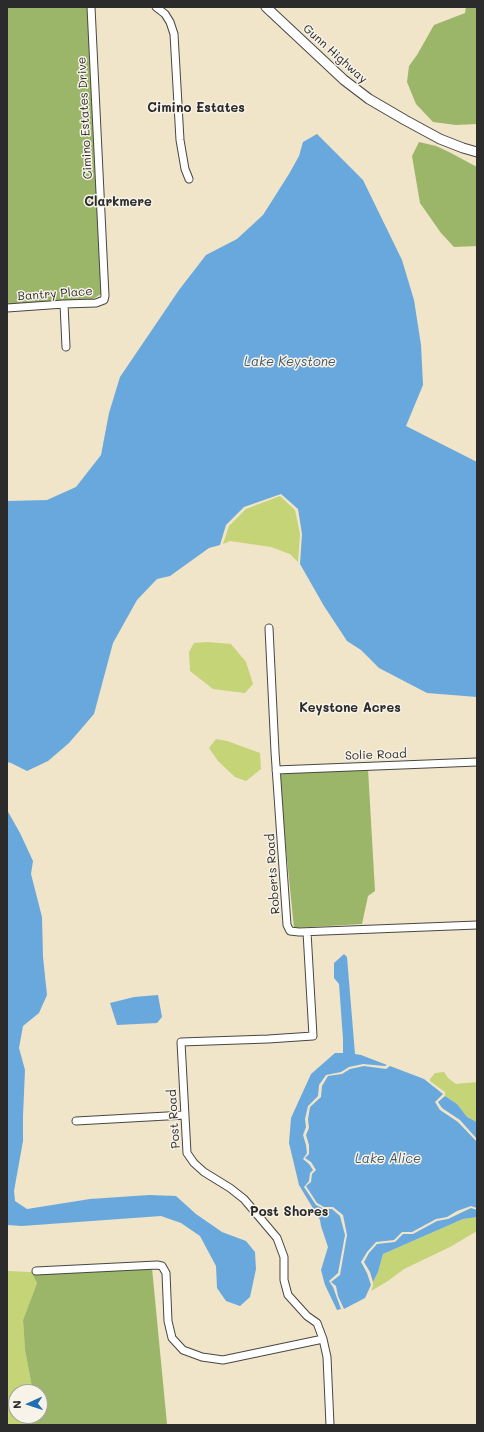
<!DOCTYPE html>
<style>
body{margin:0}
#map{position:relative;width:484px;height:1432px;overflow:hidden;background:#f0e4c9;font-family:Mali,sans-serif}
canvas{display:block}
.frame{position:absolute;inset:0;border:8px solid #2b2b2b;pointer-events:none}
.north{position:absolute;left:8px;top:1384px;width:40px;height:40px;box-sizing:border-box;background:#f7f3e8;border:1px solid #a5a39c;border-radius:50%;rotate:267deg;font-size:11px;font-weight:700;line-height:16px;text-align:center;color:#2b2b2b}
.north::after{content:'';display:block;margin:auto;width:14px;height:18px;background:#1f6fb2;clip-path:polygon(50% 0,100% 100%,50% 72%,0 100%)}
</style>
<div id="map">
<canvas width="484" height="1432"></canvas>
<div class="frame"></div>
<div class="north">N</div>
</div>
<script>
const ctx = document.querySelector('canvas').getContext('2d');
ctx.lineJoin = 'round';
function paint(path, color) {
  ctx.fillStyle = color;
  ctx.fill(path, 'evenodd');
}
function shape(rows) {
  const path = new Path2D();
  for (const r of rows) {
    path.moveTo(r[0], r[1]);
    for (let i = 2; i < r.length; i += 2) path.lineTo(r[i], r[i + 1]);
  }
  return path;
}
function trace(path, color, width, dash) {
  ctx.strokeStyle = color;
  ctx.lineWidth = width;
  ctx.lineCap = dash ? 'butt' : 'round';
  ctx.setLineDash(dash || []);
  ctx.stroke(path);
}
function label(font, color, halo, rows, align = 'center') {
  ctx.font = font + ' Mali,sans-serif';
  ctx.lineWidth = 3;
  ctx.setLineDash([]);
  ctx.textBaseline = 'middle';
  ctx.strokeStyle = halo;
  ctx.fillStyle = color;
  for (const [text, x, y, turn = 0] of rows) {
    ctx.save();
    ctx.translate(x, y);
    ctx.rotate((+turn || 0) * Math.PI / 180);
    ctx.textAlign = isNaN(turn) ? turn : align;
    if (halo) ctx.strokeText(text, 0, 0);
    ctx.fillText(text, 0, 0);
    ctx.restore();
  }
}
paint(shape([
 [280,496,295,510,300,534,298,562,290,554,271,547,230,541,223,544,229,526,246,509],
 [207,642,231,644,246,662,253,684,245,693,213,689,190,671,189,652,194,643],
 [216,739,227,741,260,753,261,769,246,781,235,777,218,761,209,748],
 [444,1072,448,1078,456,1084,477,1082,477,1122,467,1117,457,1104,445,1096,445,1092,430,1081,430,1079,435,1073],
 [477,1217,477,1231,450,1247,404,1269,388,1281,371,1291,373,1286,373,1282,378,1272,383,1254,463,1219],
 [7,1271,31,1272,37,1283,23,1320,25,1350,33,1391,16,1392,16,1416,25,1416,33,1425,7,1425]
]), '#c4d477');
paint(shape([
 [7,7,90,7,93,46,96,179,101,294,91,300,7,305],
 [466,7,477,7,477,124,456,125,433,122,416,104,407,82,409,66,417,55,434,25,465,13],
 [419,142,436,146,449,152,477,167,477,246,454,247,441,233,420,203,412,156],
 [368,769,375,891,368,896,362,924,294,928,284,829,280,773],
 [152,1268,167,1424,33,1425,25,1416,40,1416,40,1392,33,1392,25,1350,23,1320,37,1283,31,1272,33,1272,34,1274]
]), '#9bb668');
paint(shape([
 [317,134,363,180,402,260,414,300,421,345,423,385,406,426,477,462,477,697,427,693,379,668,361,650,347,641,324,606,300,564,302,534,298,509,281,494,244,507,226,525,220,545,209,548,170,576,157,579,137,600,113,643,94,714,69,743,48,761,27,771,11,763,7,762,7,501,47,500,76,487,101,455,109,413,120,377,179,290,206,255,237,239,263,215,289,174,299,156,303,142],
 [7,810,20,833,33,861,31,874,42,917,43,957,47,995,39,1013,23,1026,19,1048,25,1070,23,1116,23,1141,14,1191,15,1201,27,1209,90,1199,149,1195,176,1196,196,1214,222,1232,246,1241,255,1252,256,1269,250,1297,240,1306,226,1301,217,1288,216,1266,200,1236,181,1223,161,1216,22,1226,7,1225],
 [344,954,347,957,355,1054,361,1055,387,1065,385,1066,363,1064,349,1067,341,1072,326,1075,319,1085,318,1096,308,1106,305,1119,306,1127,303,1135,306,1145,307,1153,303,1159,309,1164,313,1170,310,1173,309,1181,304,1187,316,1205,324,1209,332,1209,340,1216,345,1235,338,1273,329,1281,333,1287,341,1309,337,1310,325,1285,321,1270,328,1247,321,1226,320,1220,299,1185,289,1143,291,1118,311,1074,335,1053,343,1053,343,1039,339,984,334,978,334,963],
 [158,995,162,1017,157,1023,117,1025,110,1003,134,997],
 [364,1066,386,1069,390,1066,424,1079,443,1094,435,1102,440,1110,458,1122,477,1142,477,1208,471,1206,457,1211,447,1217,436,1219,412,1232,402,1232,394,1240,376,1242,367,1252,361,1262,367,1273,371,1285,365,1298,344,1309,338,1296,336,1286,331,1282,340,1275,347,1235,343,1215,333,1207,324,1207,317,1203,306,1186,311,1182,312,1174,316,1170,311,1162,305,1158,309,1154,309,1145,306,1135,309,1128,308,1119,310,1107,321,1097,322,1086,328,1076,342,1074,350,1069],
 [445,1096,457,1104,467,1117,477,1122,477,1139,460,1120,442,1108,438,1102],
 [471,1208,477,1210,477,1217,463,1219,383,1254,378,1272,373,1282,370,1272,364,1262,369,1253,377,1244,395,1242,403,1234,413,1234,437,1221,448,1219]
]), '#69a8dc');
const minor = shape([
 [156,7,165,14,170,22,174,34,180,140,185,169,189,179],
 [64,304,66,347],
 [7,308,64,304,96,303,104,300,105,296,91,7],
 [269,628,275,752,283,868,287,925,290,931,299,932,477,925],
 [276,770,477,762],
 [307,932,313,1036,268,1039,181,1042,187,1153,194,1163,204,1172,230,1188,244,1199,277,1238,284,1257,284,1280,288,1295,307,1316,317,1323,323,1339,327,1357,330,1425],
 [76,1121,185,1115],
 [36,1271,157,1265,162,1266,166,1273,168,1321,172,1338,183,1350,202,1357,223,1360,323,1339]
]);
const major = shape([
 [266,7,344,80,369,99,405,120,440,139,463,148,477,152]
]);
trace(minor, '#494743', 9);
trace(major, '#494743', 11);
trace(minor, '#fff', 7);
trace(major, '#fff', 9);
label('12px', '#2b2b2b', '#f7f3e8', [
 ["Gunn Highway",335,54,42],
 ["Cimino Estates Drive",85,118,-93],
 ["Bantry Place",55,294,-4],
 ["Solie Road",376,755,-2],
 ["Roberts Road",273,874,-94],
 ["Post Road",174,1119,-94]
]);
label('bold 13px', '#2b2b2b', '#f7f3e8', [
 ["Cimino Estates",196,108],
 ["Clarkmere",118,202],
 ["Keystone Acres",350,708],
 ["Post Shores",289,1212]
]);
label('italic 13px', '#415769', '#f7f3e8', [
 ["Lake Keystone",290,362],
 ["Lake Alice",388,1159]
]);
</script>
